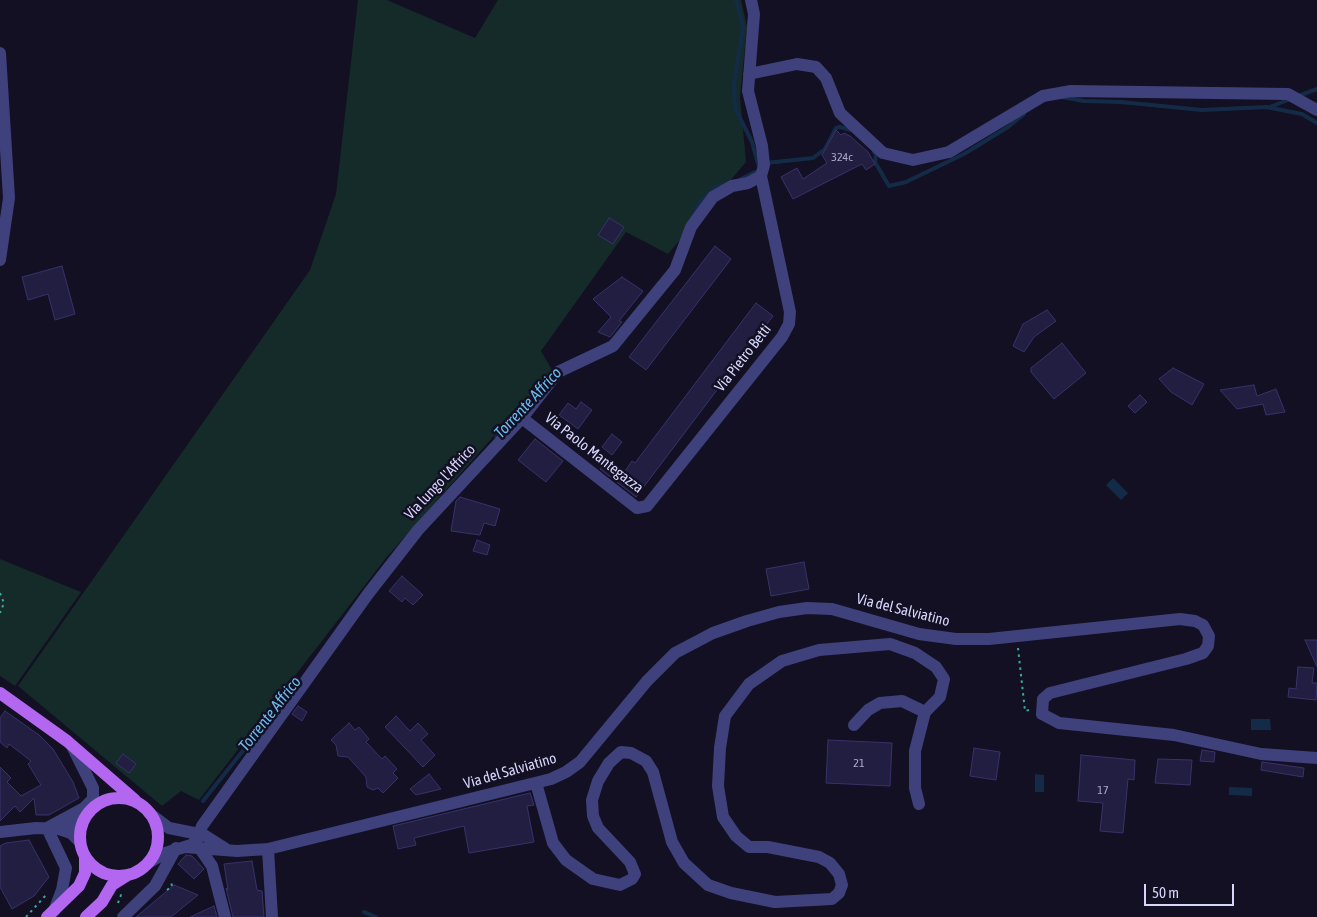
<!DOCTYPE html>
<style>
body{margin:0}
#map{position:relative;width:1317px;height:917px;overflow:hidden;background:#121022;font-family:"Asap Condensed",sans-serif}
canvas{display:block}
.scale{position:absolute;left:1144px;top:884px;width:90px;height:22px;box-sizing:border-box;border:2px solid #d6d5fb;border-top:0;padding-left:6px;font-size:15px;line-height:18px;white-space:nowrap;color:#d6d5fb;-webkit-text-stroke:4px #121022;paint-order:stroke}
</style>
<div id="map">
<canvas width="1317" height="917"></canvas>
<div class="scale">50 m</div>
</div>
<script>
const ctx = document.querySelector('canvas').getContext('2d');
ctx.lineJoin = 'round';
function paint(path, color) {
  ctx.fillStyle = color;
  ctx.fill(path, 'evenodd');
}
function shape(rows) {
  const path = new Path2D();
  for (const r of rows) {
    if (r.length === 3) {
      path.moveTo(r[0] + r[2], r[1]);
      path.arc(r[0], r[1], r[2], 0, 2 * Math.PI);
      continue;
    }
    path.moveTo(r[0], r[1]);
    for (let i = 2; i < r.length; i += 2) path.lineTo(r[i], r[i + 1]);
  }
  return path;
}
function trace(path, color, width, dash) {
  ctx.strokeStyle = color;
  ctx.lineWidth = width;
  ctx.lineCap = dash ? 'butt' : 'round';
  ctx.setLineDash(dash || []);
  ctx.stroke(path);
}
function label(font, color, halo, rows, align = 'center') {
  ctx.font = font + ' "Asap Condensed",sans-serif';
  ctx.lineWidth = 5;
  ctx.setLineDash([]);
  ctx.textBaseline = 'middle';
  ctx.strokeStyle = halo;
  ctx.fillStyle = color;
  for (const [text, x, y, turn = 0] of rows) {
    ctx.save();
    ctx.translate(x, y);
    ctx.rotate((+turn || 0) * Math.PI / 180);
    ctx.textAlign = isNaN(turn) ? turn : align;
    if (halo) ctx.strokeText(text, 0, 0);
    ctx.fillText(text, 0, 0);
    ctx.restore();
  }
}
paint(shape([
 [358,0,387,0,475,38,498,0,741,0,747,27,740,97,746,162,668,254,626,232,541,351,552,370,386,558,199,800,181,791,162,806,18,686,310,270,336,194],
 [0,559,81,592,15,686,0,676]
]), '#142b29');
paint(shape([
 [1113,478,1128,493,1121,500,1106,485],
 [1251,719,1270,719,1271,730,1251,730],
 [1035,774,1044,775,1044,792,1035,792],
 [1229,787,1252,788,1252,796,1229,795]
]), '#142b47');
trace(shape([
 [736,0,743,28,734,83,735,108,752,142,758,164],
 [1298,96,1317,89],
 [1062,97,1084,101,1121,102,1202,110,1266,107,1302,114,1317,123],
 [1270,107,1290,99],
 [874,152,876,155,875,162,889,186,906,182,964,154,1008,127,1024,114],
 [766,163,813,158,825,149,836,128,840,127,851,130],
 [741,179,755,172],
 [693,215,700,202,716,187,722,185],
 [496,437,530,397],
 [203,801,299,680],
 [364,912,376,917]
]), '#142b47', 4);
const building = shape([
 [836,130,841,135,844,133,850,136,868,152,875,164,866,170,862,164,793,199,781,177,797,168,803,179,827,163,822,155,836,130],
 [609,218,624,227,613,244,598,235,609,218],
 [715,246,731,259,646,370,629,357,715,246],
 [62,266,75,314,55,320,48,294,28,300,22,277,62,266],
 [622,277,643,291,619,321,622,322,610,337,598,332,611,317,593,299,622,277],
 [756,303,773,316,636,497,600,469,608,459,625,471,632,461,635,463,756,303],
 [1047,310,1056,321,1034,337,1024,352,1013,346,1023,324,1047,310],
 [1062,343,1086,373,1054,399,1031,372,1031,368,1062,343],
 [1173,368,1204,384,1192,405,1171,392,1159,379,1173,368],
 [1254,385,1257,396,1276,389,1285,412,1266,415,1263,404,1237,409,1220,390,1254,385],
 [1140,395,1147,402,1135,413,1128,406,1140,395],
 [581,402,592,410,578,429,559,415,568,403,576,409,581,402],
 [612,434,622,442,612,455,602,447,612,434],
 [535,439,563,461,546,482,518,460,535,439],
 [460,497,500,509,495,526,484,523,480,535,451,531,456,501,460,497],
 [477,540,490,545,487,555,473,551,477,540],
 [804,562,809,589,771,596,766,569,804,562],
 [402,576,423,595,413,605,405,598,402,602,389,591,402,576],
 [1305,640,1317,640,1317,667,1305,640],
 [1298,667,1314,668,1312,683,1317,683,1316,700,1288,697,1289,688,1296,689,1298,667],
 [298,706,307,712,302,721,292,714,298,706],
 [5,711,39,735,53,749,73,782,79,798,49,815,36,815,34,798,20,812,15,806,0,821,0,767,11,778,7,782,21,796,41,785,28,764,31,761,9,744,7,748,0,742,0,718,5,711],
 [396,716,410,731,418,723,428,734,421,740,435,755,423,767,385,727,396,716],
 [349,723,355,730,359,727,369,739,366,742,382,759,385,756,397,769,393,773,398,778,383,793,378,788,373,790,367,787,366,777,348,757,338,756,336,745,331,740,349,723],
 [828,740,892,743,890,786,826,783,828,740],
 [974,748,1000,752,996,780,970,776,974,748],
 [1202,750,1215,752,1214,762,1200,761,1202,750],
 [123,754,136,764,129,773,116,763,123,754],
 [1081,755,1135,760,1134,780,1128,779,1123,833,1100,831,1103,803,1078,801,1081,755],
 [1158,759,1192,760,1190,785,1155,783,1158,759],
 [1262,762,1304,768,1303,777,1261,770,1262,762],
 [429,774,441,789,416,795,410,789,429,774],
 [530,793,534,805,527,806,534,842,469,853,464,826,414,838,416,845,398,849,393,826,530,793],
 [29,840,49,877,34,896,12,909,0,887,0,846,6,843,29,840],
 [186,855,192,856,204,869,194,879,178,864,186,855],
 [252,861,257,890,262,891,264,917,233,917,226,888,228,890,224,864,252,861],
 [174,885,198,895,171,917,136,917,174,885],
 [214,906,217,917,190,917,214,906]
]);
paint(building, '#221e41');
trace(building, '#39326a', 1);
trace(shape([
 [0,593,4,603,0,613],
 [1018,648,1025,711,1029,710],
 [167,890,172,886,171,882],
 [118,903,121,895,125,897],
 [26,917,46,895]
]), '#3aa99b', 2, [2.5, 4]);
trace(shape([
 [0,53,9,198,0,260],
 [749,74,797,64,816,67,826,78,840,113,883,153,913,160,949,152,1043,96,1071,91,1288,94,1317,110],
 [522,418,637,508,647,506,782,337,789,324,790,312,761,176],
 [854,725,868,710,880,703,902,701,925,712],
 [536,783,553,843,566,860,593,879,620,885,632,879,635,874,630,862,598,828,593,816,592,800,598,781,609,763,621,752,631,753,646,761,653,772,672,842,684,863,708,885,731,893,775,902,832,899,839,893,842,885,839,874,830,863,819,857,768,847,749,847,736,836,723,817,718,786,720,748,725,716,749,684,782,661,819,650,890,644,915,653,936,667,944,679,940,697,925,712,915,751,915,788,919,804],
 [149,813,169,828,204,835,226,849],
 [47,828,84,808,93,799,93,788,72,746],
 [47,828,66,868,62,890,54,911],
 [60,829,69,829,83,821],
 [0,832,36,828,59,829,71,833,80,842],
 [185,847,237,851,268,849,551,779,566,772,580,762,647,681,675,653,713,633,747,621,779,612,807,608,832,609,919,634,956,639,989,639,1180,619,1195,621,1203,625,1209,636,1208,646,1203,653,1186,659,1050,693,1043,699,1042,714,1059,723,1174,735,1261,754,1317,758],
 [199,847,212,866,225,917],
 [268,849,272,917],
 [148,863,165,853,191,845,197,840,202,826,368,594,418,530,522,418,558,372,613,346,675,270,691,227,713,197,732,186,748,183,761,176,764,165,762,146,748,91,754,14,751,0],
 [123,917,155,886,176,848]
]), '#3f417c', 12);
trace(shape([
 [0,693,67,741,135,800],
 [119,837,39],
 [47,917,79,886,85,873,85,857],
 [86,917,102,902,112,885,128,875]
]), '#b366f0', 12);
label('12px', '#a9a7cc', null, [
 ["324c",842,157],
 ["21",859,763],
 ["17",1103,790]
]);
label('15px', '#d6d5fb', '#121022', [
 ["Via Pietro Betti",743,358,-52],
 ["Via Paolo Mantegazza",594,453,38],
 ["Via lungo l'Affrico",440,482,-47],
 ["Via del Salviatino",903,610,14],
 ["Via del Salviatino",510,771,-16]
]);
label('italic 16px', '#6cbcf1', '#121022', [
 ["Torrente Affrico",528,403,-47],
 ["Torrente Affrico",270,714,-52]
]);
</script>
